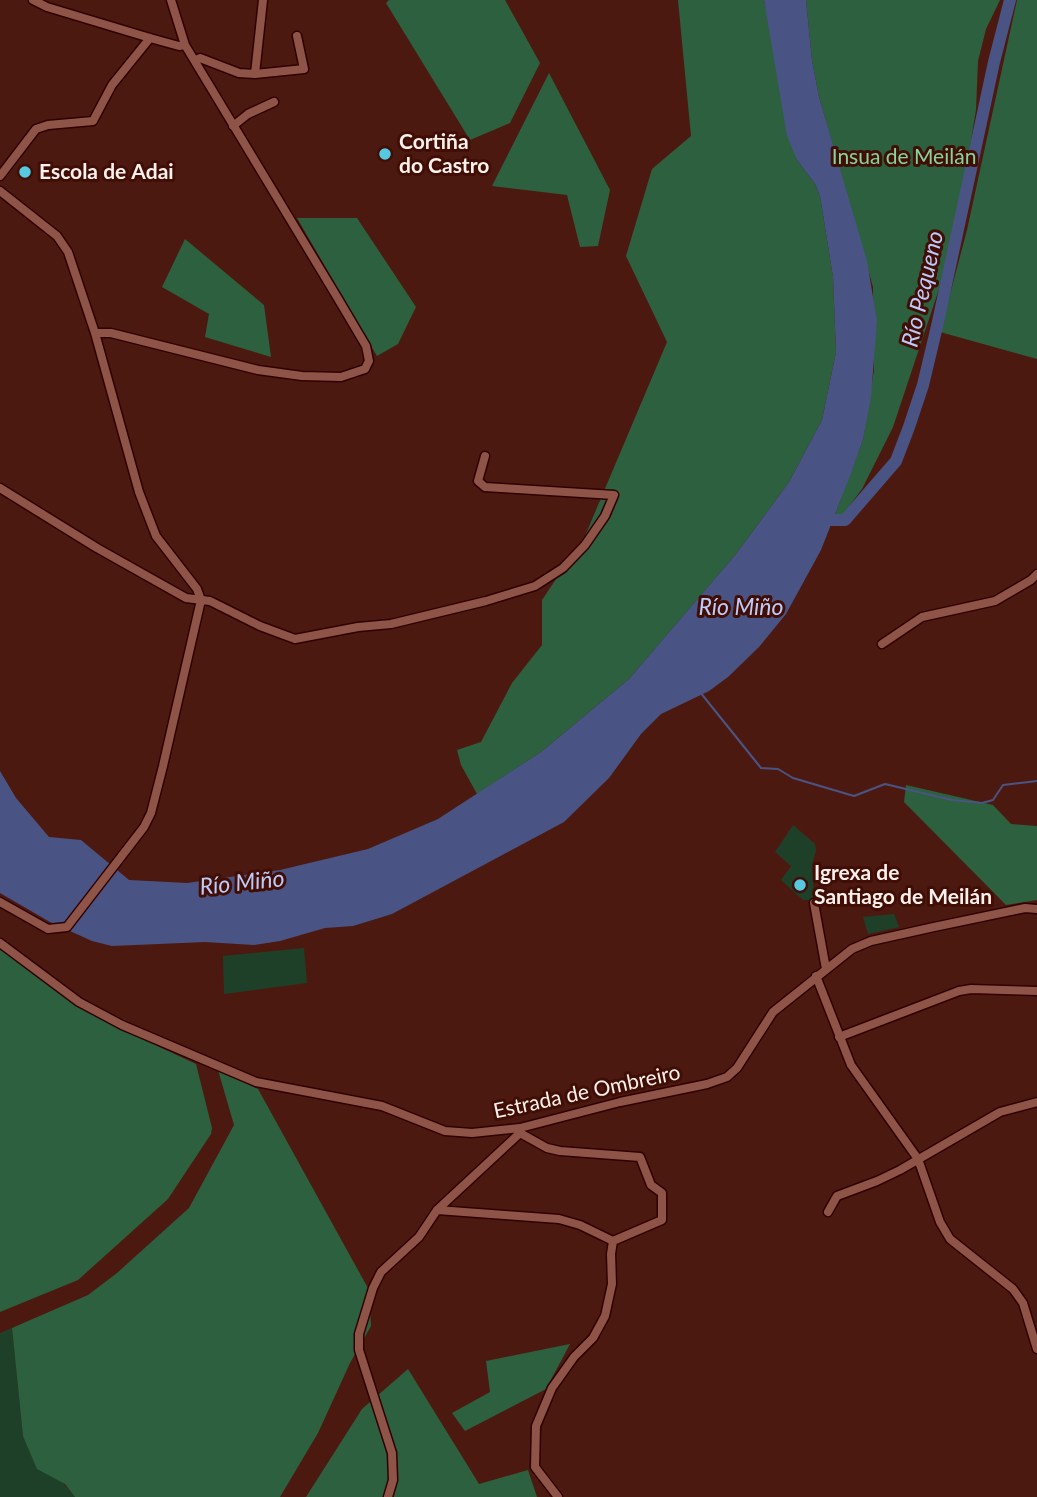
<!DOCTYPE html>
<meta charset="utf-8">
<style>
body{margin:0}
canvas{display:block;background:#4c1910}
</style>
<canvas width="1037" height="1497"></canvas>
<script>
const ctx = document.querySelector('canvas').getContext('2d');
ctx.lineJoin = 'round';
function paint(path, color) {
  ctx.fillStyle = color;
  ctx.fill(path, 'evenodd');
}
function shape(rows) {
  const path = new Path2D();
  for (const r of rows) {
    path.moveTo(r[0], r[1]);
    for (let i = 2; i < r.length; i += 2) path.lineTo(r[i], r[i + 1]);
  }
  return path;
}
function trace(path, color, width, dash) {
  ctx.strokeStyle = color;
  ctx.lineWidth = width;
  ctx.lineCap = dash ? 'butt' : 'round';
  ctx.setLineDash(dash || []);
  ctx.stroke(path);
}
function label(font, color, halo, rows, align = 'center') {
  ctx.font = font + ' Lato,sans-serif';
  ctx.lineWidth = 6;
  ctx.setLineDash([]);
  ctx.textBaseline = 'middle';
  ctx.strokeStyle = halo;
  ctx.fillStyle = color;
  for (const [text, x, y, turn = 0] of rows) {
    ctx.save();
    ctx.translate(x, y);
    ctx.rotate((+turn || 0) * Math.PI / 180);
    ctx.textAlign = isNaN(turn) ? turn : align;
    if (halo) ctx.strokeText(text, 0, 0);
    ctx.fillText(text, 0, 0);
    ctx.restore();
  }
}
paint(shape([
 [793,825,815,844,816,851,812,865,814,897,811,900,803,900,781,880,791,866,775,852],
 [894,914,899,927,868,934,863,917],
 [304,948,307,983,224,994,223,956],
 [12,1328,23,1436,75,1497,0,1497,0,1333]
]), '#1e4029');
paint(shape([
 [389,0,505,0,540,63,510,123,470,140,386,3],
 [678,0,764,0,797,160,815,184,820,196,833,277,836,352,822,420,789,482,736,554,629,679,541,752,477,794,461,765,457,750,481,742,512,683,542,645,542,600,585,536,667,342,626,256,652,169,691,136],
 [806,0,1000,0,986,29,978,61,976,110,965,177,946,268,893,427,862,489,841,517,834,517,863,440,874,370,873,287,819,97,812,60],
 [1017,0,1037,0,1037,359,940,332,967,230],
 [549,73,610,190,598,246,580,247,567,195,492,186],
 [297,218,357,218,416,307,398,344,377,356],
 [185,239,264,305,271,357,205,337,209,314,162,287],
 [906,785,993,805,1011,824,1037,826,1037,900,1006,905,904,802],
 [0,949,87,1010,121,1029,196,1064,212,1128,211,1134,168,1199,78,1280,0,1312],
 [218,1070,258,1089,369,1290,371,1326,350,1363,318,1433,280,1497,75,1497,65,1484,37,1469,23,1436,12,1328,88,1295,117,1273,189,1208,234,1125],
 [570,1344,546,1389,465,1431,452,1413,490,1392,486,1361],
 [408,1369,479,1484,528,1470,537,1497,306,1497,362,1409]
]), '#2c603e');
paint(shape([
 [764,0,806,0,812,60,819,97,867,261,877,321,871,397,863,440,850,476,821,550,786,614,759,647,728,677,709,691,661,714,641,734,609,778,564,822,392,914,353,926,325,928,280,941,254,945,205,942,112,946,92,941,50,922,0,893,0,771,16,798,49,837,81,840,129,880,187,883,280,870,368,849,438,819,541,752,629,679,736,554,789,482,822,420,836,352,833,277,820,196,815,184,797,160,787,136]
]), '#495484');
trace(shape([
 [700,692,761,768,778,769,793,778,854,796,885,784,952,800,982,803,993,800,1003,785,1037,781]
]), '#495484', 2);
trace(shape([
 [818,520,845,520,896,461,909,427,923,385,938,322,994,62,1010,0]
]), '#495484', 12);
const minor = shape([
 [33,0,47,7,150,38,179,46,185,45],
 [196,60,200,58,239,73,255,74,263,0],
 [255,74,304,69,297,36],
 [233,126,248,114,274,102],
 [0,176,36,129,48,125,93,121,112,85,150,38],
 [0,191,57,236,68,252,95,333,139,492,156,536,197,589,201,600,163,766,151,813,144,827,67,927,48,929,0,902],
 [95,333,111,333,258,370,302,376,341,377,365,369,369,361,366,346,337,297,185,45,171,0],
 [0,488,97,548,186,598,210,601,260,626,295,639,358,627,391,624,486,601,535,586,563,568,585,545,605,516,614,495,485,487,478,481,485,456],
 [882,644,922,617,995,601,1031,580,1037,574],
 [814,903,826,969],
 [0,943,79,1002,122,1025,256,1082,382,1106,445,1131,472,1133,520,1128,620,1102,707,1084,727,1077,737,1068,773,1012,852,949,871,941,934,927,1025,908,1037,909],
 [816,976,851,1065,918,1159,940,1222,950,1239,1013,1289,1023,1303,1037,1349],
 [839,1037,959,991,971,989,1037,991],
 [520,1133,547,1148,560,1151,640,1157,651,1185,662,1193,662,1220,613,1241],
 [437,1210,559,1219,580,1225,613,1241,611,1254,612,1284,605,1316,593,1338,574,1357,552,1388,536,1426,535,1467,558,1497],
 [828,1212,837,1196,877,1181,900,1170,1000,1112,1037,1102],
 [388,1497,393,1480,392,1453,359,1350,359,1334,373,1288,381,1272,419,1237,437,1210,520,1133,520,1128]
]);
trace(minor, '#300000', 11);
trace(minor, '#8e5448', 8);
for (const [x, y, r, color] of [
 [385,154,7,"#56c9e0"],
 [25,172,7,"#56c9e0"],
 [800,885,7,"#56c9e0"]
]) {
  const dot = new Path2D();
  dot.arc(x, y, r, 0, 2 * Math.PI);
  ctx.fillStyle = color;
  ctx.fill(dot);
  trace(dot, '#410e06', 2.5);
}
label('bold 21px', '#fef0ec', '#410e06', [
 ["Cortiña",399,142],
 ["do Castro",399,166],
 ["Escola de Adai",39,172],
 ["Igrexa de",814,873],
 ["Santiago de Meilán",814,897]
], 'left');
label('21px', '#86d49d', '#410e06', [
 ["Insua de Meilán",904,157]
]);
label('21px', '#fef0ec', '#410e06', [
 ["Estrada de Ombreiro",587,1092,-12]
]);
label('italic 23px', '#becbf9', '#410e06', [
 ["Río Pequeno",923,289,-77],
 ["Río Miño",741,608],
 ["Río Miño",242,883,-6]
]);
</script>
